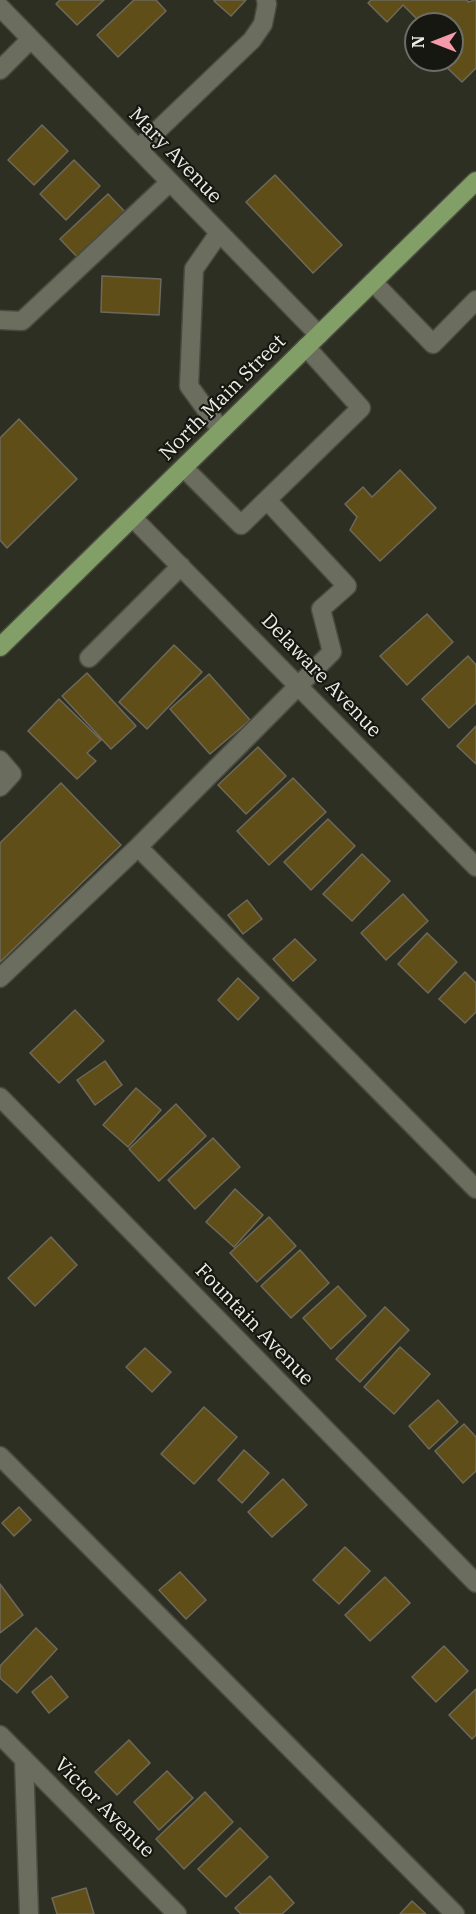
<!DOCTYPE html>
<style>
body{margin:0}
#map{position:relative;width:476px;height:1914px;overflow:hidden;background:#2e2f23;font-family:"IBM Plex Serif",serif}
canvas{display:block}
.north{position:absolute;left:404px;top:12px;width:60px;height:60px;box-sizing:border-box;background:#161711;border:2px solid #6c6d66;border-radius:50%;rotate:270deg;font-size:16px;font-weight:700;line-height:24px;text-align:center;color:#ecede5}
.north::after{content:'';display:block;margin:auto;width:21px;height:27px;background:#f39aab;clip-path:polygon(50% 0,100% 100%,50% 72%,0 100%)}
</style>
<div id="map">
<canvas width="476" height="1914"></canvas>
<div class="north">N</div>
</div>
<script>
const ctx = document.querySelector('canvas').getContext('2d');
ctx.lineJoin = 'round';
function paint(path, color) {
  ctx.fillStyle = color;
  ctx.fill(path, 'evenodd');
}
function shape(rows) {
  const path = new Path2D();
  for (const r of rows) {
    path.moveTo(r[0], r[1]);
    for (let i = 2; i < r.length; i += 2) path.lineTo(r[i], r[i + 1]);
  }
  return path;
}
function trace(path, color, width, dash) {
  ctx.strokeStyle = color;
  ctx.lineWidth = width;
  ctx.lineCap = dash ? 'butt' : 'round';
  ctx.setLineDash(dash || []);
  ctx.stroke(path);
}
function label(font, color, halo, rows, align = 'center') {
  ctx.font = font + ' "IBM Plex Serif",serif';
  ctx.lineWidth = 4.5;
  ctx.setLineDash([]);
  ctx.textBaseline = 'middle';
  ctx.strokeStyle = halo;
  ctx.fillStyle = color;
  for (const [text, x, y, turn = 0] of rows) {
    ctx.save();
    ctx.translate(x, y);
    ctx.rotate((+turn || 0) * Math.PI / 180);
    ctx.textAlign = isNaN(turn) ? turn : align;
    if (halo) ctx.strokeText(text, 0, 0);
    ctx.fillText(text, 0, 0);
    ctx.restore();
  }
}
const building = shape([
 [60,0,104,0,77,25,56,4,60,0],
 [134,0,156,0,166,11,118,57,97,35,134,0],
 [216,0,246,0,231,16,214,1,216,0],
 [371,0,467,0,468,2,476,0,476,68,462,82,439,60,452,60,452,24,422,24,403,5,387,22,368,3,371,0],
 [42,125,68,151,34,185,8,160,42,125],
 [74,160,100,186,66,220,40,194,74,160],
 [275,175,342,245,313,273,246,202,275,175],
 [108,194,129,216,81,261,60,239,108,194],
 [102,276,161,279,159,315,101,312,102,276],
 [19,419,77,479,7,548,0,540,0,438,19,419],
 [400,470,436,508,380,561,350,530,357,517,345,504,363,487,372,497,400,470],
 [427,614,453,642,407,685,380,656,427,614],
 [174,645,202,672,147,729,119,702,174,645],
 [468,656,476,665,476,703,449,728,422,699,468,656],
 [87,673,136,726,111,749,62,696,87,673],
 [209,674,250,720,210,754,170,709,209,674],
 [59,699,101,740,87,753,96,761,77,779,28,731,59,699],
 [476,726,476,764,457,746,476,726],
 [258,747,286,776,246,814,218,785,258,747],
 [293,778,326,812,269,865,237,831,293,778],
 [61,783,121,845,0,962,0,843,61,783],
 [328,819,355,846,311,890,284,862,328,819],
 [362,854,390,881,352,921,323,894,362,854],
 [403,894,428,921,386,960,361,933,403,894],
 [247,900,262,919,243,934,228,915,247,900],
 [427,933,457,962,428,993,398,964,427,933],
 [295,939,316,960,293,981,273,959,295,939],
 [465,972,476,983,476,1012,465,1023,439,999,465,972],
 [238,978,259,998,238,1020,218,1000,238,978],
 [75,1010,104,1041,59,1083,30,1053,75,1010],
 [105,1061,122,1085,95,1105,77,1080,105,1061],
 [136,1088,161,1110,128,1147,103,1125,136,1088],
 [176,1104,206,1136,159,1181,129,1149,176,1104],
 [213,1138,240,1167,195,1209,168,1180,213,1138],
 [235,1189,263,1215,234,1247,206,1222,235,1189],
 [269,1217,296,1246,257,1282,230,1253,269,1217],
 [51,1237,77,1265,35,1306,8,1278,51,1237],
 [300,1250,329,1283,291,1318,261,1286,300,1250],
 [338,1286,366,1316,331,1349,303,1318,338,1286],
 [385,1307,409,1330,360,1382,336,1359,385,1307],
 [400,1347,430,1374,394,1414,364,1387,400,1347],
 [145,1348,171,1372,152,1392,126,1367,145,1348],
 [438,1400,458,1422,429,1449,409,1426,438,1400],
 [204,1407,237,1437,194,1484,161,1454,204,1407],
 [464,1424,476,1437,476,1471,463,1483,435,1451,464,1424],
 [244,1450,269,1473,242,1503,218,1480,244,1450],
 [283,1479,307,1505,272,1537,248,1512,283,1479],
 [19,1507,31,1520,14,1536,2,1523,19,1507],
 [345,1547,370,1571,339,1604,313,1580,345,1547],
 [180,1572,206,1600,186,1619,159,1590,180,1572],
 [385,1577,410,1603,370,1641,345,1615,385,1577],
 [0,1584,23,1615,0,1633,0,1584],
 [36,1628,57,1649,17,1693,0,1678,0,1666,36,1628],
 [444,1646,468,1671,436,1702,412,1677,444,1646],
 [51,1676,68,1697,49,1713,32,1692,51,1676],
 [476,1689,476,1735,472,1739,449,1715,476,1689],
 [129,1740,150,1763,117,1795,95,1772,129,1740],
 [167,1771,193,1798,159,1830,134,1802,167,1771],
 [205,1792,233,1822,184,1869,156,1839,205,1792],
 [240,1828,268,1857,226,1897,198,1869,240,1828],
 [270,1876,294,1903,282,1914,241,1914,235,1908,270,1876],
 [86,1888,94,1914,57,1914,52,1898,86,1888],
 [412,1901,426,1914,400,1914,412,1901]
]);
paint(building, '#5f4e17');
trace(building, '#6e695c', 1.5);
const minor = shape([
 [0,7,319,335],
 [0,70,31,39],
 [138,149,252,40,263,24,267,4,266,0],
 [219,233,194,269,189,386,221,430],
 [373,282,433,344,476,300],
 [0,320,22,321,170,182],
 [184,468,241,525,361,408,306,347],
 [133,518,476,867],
 [89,658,181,566],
 [0,760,12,774,0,787],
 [138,847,476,1189],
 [0,978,138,847,332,652,321,609,347,586,267,500],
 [0,1097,476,1583],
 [0,1456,455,1914],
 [0,1735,177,1914],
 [24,1759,29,1914]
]);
const major = shape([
 [0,647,476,181]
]);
trace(minor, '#494a40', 21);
trace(major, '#494a40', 21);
trace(minor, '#6b6d5f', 18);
trace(major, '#819f66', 18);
label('20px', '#ecede5', '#161711', [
 ["Mary Avenue",175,156,46],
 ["North Main Street",223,398,-45],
 ["Delaware Avenue",321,676,46],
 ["Fountain Avenue",254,1325,46],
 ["Victor Avenue",104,1808,45]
]);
</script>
